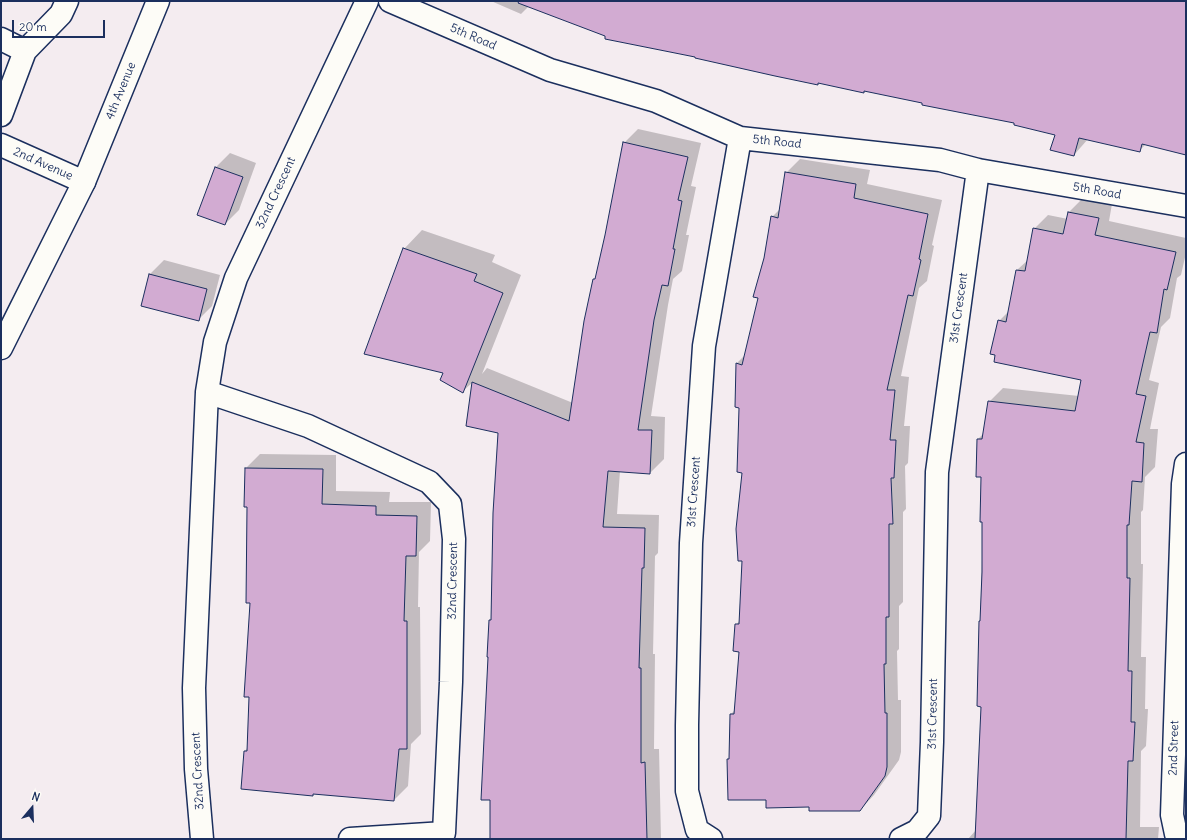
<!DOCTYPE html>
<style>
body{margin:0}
#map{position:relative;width:1187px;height:840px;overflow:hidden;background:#f4ecf0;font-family:Delius,sans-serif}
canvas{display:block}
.frame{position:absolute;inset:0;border:2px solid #1b2f5e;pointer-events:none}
.north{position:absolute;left:12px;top:788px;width:40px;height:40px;-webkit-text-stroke:3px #fdfcf7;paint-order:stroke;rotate:19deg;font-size:11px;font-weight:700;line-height:16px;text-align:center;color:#1b2f5e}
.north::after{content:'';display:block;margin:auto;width:14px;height:18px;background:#1b2f5e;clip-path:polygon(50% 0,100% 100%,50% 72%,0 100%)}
.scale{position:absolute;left:12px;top:20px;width:93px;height:18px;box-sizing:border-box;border:2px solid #1b2f5e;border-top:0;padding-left:5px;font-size:12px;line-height:14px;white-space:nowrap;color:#1b2f5e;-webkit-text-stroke:3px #fdfcf7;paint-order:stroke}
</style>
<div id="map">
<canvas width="1187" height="840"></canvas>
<div class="frame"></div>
<div class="north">N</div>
<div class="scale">20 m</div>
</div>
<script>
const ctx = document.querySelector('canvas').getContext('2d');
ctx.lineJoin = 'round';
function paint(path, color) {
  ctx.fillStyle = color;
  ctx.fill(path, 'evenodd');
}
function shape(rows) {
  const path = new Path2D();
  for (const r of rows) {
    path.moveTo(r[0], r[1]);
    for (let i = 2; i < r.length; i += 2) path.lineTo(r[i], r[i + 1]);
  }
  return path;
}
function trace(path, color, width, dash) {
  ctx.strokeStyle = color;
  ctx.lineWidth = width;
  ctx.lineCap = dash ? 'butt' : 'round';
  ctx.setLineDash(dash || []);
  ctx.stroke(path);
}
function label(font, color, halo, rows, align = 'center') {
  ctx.font = font + ' Delius,sans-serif';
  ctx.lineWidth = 3;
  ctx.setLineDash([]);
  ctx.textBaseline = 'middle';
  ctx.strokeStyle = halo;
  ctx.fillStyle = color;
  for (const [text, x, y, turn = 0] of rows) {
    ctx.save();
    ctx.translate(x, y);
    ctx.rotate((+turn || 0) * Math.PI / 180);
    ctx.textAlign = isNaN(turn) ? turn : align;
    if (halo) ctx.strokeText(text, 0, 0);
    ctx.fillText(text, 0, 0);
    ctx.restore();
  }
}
paint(shape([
 [491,1,1186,1,1186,154,1146,144,1140,150,1088,139,1074,155,1056,134,1015,123,865,90,864,92,696,56,606,36,529,6,521,14],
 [638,129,701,143,691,186,696,187,686,235,689,235,682,271,673,279,668,305,651,416,665,417,664,459,650,473,620,471,617,514,659,515,658,553,655,556,653,654,655,654,654,749,659,749,661,839,491,839,490,620,492,618,499,433,468,425,473,382,463,391,444,372,404,249,422,230,495,255,492,262,521,275,482,374,487,368,573,403,594,279,597,277,606,235,624,143],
 [230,153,256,163,239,210,225,224,198,215,216,167],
 [800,159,870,170,867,184,942,200,932,245,934,246,927,281,919,288,901,376,909,377,904,426,910,426,908,463,905,466,906,509,903,512,903,602,899,606,899,649,897,651,898,700,901,700,901,752,899,760,874,795,860,810,810,806,767,799,728,759,730,757,731,714,735,710,740,651,736,625,740,620,743,560,743,472,737,363,745,355,759,297,772,217,781,208,786,173],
 [1083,198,1112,204,1109,221,1186,238,1186,253,1181,275,1177,278,1170,318,1161,327,1149,380,1159,383,1150,429,1158,429,1155,467,1145,477,1143,510,1141,512,1141,564,1143,564,1141,657,1146,657,1145,709,1148,709,1146,746,1141,751,1140,827,1159,827,1158,839,968,839,976,830,982,706,978,706,983,521,982,476,978,439,985,432,989,402,1003,388,1079,396,1082,379,999,321,1010,310,1017,270,1029,259,1034,229,1048,215,1068,219,1069,212],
 [164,260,220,275,212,306,198,320,142,306,150,274],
 [260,454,336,455,336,491,390,492,389,502,431,502,430,541,419,552,418,607,420,607,421,734,411,744,408,786,394,800,314,793,312,795,245,751,248,747,251,602,248,506,245,506,246,468]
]), '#0003');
const building = shape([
 [519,1,1186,1,1186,155,1142,144,1140,152,1079,138,1074,156,1050,150,1055,135,1014,125,1014,123,922,105,922,103,864,91,864,93,818,83,818,85,775,76,695,58,695,57,605,39,605,36,518,3,519,1],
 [623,142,688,157,678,200,682,201,673,249,675,249,668,286,662,285,654,320,638,430,652,430,650,474,608,471,603,527,645,528,644,568,642,568,639,668,641,668,641,763,645,762,647,839,490,839,490,800,481,800,488,657,487,657,489,620,491,620,493,513,498,433,466,426,472,382,569,421,584,321,593,279,595,279,605,235,623,142],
 [215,167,243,177,225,225,197,215,215,167],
 [785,172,856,184,854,198,928,214,919,259,921,260,913,296,908,295,887,390,895,390,890,440,896,440,894,478,891,478,893,524,889,524,889,617,886,617,886,664,884,664,885,713,887,713,887,767,885,776,860,811,809,811,809,807,766,808,766,800,728,800,727,759,729,759,730,714,734,714,739,652,733,651,735,624,739,624,742,561,738,561,736,529,742,473,737,472,739,408,735,407,736,363,742,365,758,298,753,297,764,258,771,216,778,218,785,172],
 [1068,212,1099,218,1095,235,1176,252,1167,290,1164,289,1157,333,1150,332,1136,394,1146,396,1136,442,1144,443,1142,482,1132,481,1129,525,1127,525,1127,578,1130,578,1128,671,1132,671,1131,722,1135,722,1133,761,1128,761,1126,839,975,839,981,707,977,706,979,621,980,621,982,572,982,522,980,522,981,477,976,477,977,439,982,439,988,401,1075,411,1081,380,994,362,995,355,990,354,998,320,1006,322,1016,270,1025,271,1033,228,1063,234,1068,212],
 [403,248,477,274,474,281,503,293,463,393,440,380,443,373,364,354,403,248],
 [149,274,207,289,199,321,141,306,149,274],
 [245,468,323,469,322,504,376,506,376,515,417,516,416,556,406,556,404,621,407,621,407,749,399,749,394,801,313,794,313,796,241,789,244,751,247,751,249,697,244,697,250,603,246,603,247,507,244,507,245,468]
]);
paint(building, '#d2abd2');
trace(building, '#1b2f5e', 1);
const minor = shape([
 [390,1,550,70,656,101,740,138,940,160,978,170,1186,206],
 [1,39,25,51,61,14,67,1],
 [1,115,25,51],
 [1,145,84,182],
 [207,392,308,426,429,482,450,504,454,539,451,682,444,833,350,839],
 [202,839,196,769,194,688,207,392,215,342,236,278,367,1],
 [711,839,697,830,687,791,687,725,691,543,704,346,740,138],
 [901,839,917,831,929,816,932,742,937,472,978,170],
 [1180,839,1176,834,1172,815,1183,484,1186,464]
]);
const tertiary = shape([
 [1,348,84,182,158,1]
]);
trace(minor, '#1b2f5e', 25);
trace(tertiary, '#1b2f5e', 25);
trace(minor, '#fdfcf7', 22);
trace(tertiary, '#fdfcf7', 22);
label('12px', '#1b2f5e', '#fdfcf7', [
 ["5th Road",473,37,23],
 ["4th Avenue",121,91,-68],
 ["5th Road",777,142,6],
 ["2nd Avenue",43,164,24],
 ["5th Road",1097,191,10],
 ["32nd Crescent",276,193,-65],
 ["31st Crescent",959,308,-82],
 ["31st Crescent",694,492,-86],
 ["32nd Crescent",453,581,-89],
 ["31st Crescent",933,714,-89],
 ["2nd Street",1174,748,-88],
 ["32nd Crescent",198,771,-93]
]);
</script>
